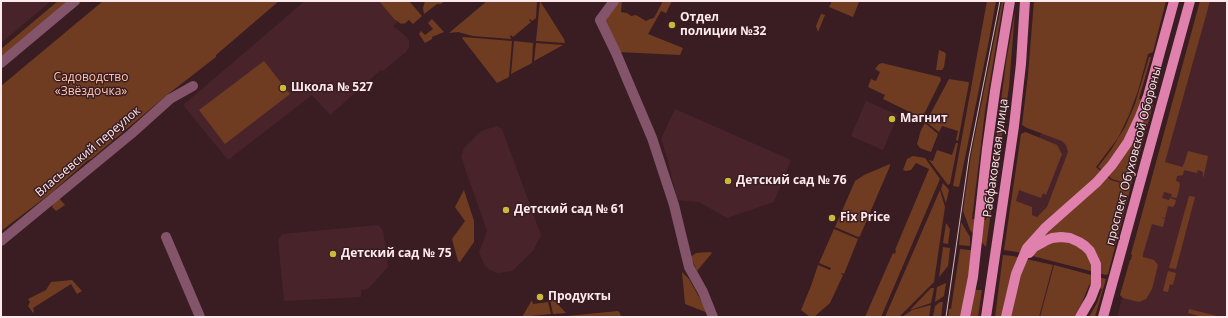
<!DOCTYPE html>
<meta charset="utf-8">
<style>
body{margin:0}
#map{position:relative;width:1228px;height:318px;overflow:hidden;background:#391d22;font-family:"Open Sans",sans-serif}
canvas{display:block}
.frame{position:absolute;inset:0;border:2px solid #feeaec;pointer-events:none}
</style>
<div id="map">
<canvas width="1228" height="318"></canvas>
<div class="frame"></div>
</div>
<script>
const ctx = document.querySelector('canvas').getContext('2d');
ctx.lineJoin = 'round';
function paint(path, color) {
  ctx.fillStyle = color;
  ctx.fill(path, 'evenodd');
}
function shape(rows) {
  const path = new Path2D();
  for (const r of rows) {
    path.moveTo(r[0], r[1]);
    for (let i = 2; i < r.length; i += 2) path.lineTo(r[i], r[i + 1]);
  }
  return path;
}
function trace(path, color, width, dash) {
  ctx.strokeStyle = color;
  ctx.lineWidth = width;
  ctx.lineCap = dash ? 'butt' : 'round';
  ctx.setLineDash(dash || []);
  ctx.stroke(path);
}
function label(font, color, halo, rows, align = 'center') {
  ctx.font = font + ' "Open Sans",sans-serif';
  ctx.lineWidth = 3;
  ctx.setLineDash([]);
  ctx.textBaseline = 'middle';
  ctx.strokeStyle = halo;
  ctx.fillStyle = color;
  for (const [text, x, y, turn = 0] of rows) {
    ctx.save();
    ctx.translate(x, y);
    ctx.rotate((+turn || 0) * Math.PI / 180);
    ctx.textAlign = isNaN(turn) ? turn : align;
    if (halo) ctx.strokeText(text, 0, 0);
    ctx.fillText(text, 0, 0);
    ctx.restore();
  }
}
paint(shape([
 [1,1,51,1,1,43],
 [305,1,408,1,414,7,393,26,407,37,409,41,409,47,406,52,383,71,381,70,330,115,312,95,228,160,183,105],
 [1203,1,1227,1,1227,317,1117,317],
 [866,101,898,115,883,150,851,136],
 [675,109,791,160,774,202,727,218,699,202,677,200,668,161,661,139],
 [497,126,502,129,541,235,533,251,512,271,498,273,490,270,485,266,479,253,487,231,461,157,464,148,481,131],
 [1042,130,1077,143,1050,210,1037,222,1015,203,1021,182],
 [378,225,383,230,388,267,368,289,361,290,361,297,284,301,278,240,282,234]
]), '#48242a');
paint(shape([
 [58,1,68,1,1,57,1,49],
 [103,1,279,1,216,55,216,57,167,95,91,159,88,160,51,193,1,231,1,86],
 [379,1,409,1,422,16,413,24,409,20,404,24,403,23,401,24,396,20,395,20],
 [425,1,445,1,441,4,437,4,424,14,423,8],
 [487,1,537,1,536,18,532,21,530,19,529,20,531,22,513,37,511,35,510,36,511,39,473,36,458,32,449,33],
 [540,1,564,39,565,43,536,41],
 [618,1,622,1,621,12,627,13,631,16,636,15,646,21,650,19,654,18,663,1,672,1,666,13,661,11,648,34,683,48,680,55,618,52,604,19],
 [832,1,857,1,859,2,853,17,829,7],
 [987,1,996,1,989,40,959,187,953,186],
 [1002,1,1005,1,1003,4,985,111,972,219,986,220,1006,62,1015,11,1009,87,986,247,970,230,963,211,971,155],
 [1034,1,1166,1,1153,52,1148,54,1138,91,1129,115,1118,138,1096,167,1111,180,1131,186,1108,274,1106,275,1017,252,1004,250,1021,134,1025,132,1028,133,1057,145,1062,154,1046,195,1043,193,1041,198,1019,190,1016,201,1032,207,1032,215,1037,217,1047,207,1068,152,1066,145,1062,141,1027,128,1022,125,1028,75],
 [1200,1,1210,1,1165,162,1182,167,1184,164,1188,151,1208,156,1204,175,1203,178,1203,172,1198,170,1197,173,1184,170,1183,175,1177,176,1176,181,1179,182,1180,185,1177,197,1176,198,1171,197,1172,194,1164,192,1162,198,1169,200,1170,198,1176,200,1175,204,1173,207,1168,206,1165,218,1161,217,1165,219,1163,227,1152,224,1143,254,1143,257,1154,260,1158,265,1152,289,1146,299,1139,302,1123,298,1120,295,1130,260,1131,260,1132,255,1131,254],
 [821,14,825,15,818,32,816,26],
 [432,19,444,32,432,37,432,39,425,43,419,34,421,31,425,35,433,29,428,23],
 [463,37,512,41,509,77,497,83,462,38],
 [514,41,533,43,532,63,511,74],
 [536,43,563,45,534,61],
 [939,50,944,52,946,54,944,67,942,70,936,70],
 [1149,57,1151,57,1139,99,1153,105,1131,185,1112,179,1098,167,1111,150,1125,127,1135,104],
 [264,61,290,94,225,144,199,110],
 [882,63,940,77,941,80,925,112,921,119,914,114,883,99,885,95,868,87,871,79,876,81,880,72,875,69,879,64],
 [949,79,968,82,969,83,958,141,956,140,958,131,942,126,939,132,926,122],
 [925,123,938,134,931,152,920,148,917,144,921,130],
 [956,143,958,143,950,184,948,185,929,160,933,161,937,150,952,155],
 [913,156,925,158,940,179,881,317,865,317,893,253,895,254,896,250,895,250,929,169,916,163,911,170,906,171,903,170,907,159],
 [890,164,890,166,860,236,858,237,835,227,855,181,864,175],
 [943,183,949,190,946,203,941,189],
 [464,190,474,221,474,242,460,262,458,261,452,239,465,221,455,207],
 [940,190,945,207,934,282,899,317,885,317],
 [1189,196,1195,197,1176,269,1169,268],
 [59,198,65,205,56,211,52,207,53,204],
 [961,222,970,237,970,246,959,245],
 [946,223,950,229,948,244,943,243],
 [834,229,858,239,844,274,842,273,841,274,843,275,830,303,814,317,810,317,801,310,811,286,818,265,830,270,831,268,819,263],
 [943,247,950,248,948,266,939,277],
 [960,249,978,251,974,290,982,290,978,317,948,317,949,309,951,309],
 [710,252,712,253,697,271,691,257,692,256,696,253],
 [1003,255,1013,256,1053,265,1039,317,995,317],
 [1054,265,1106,279,1095,317,1089,317,1097,303,1102,289,1089,285,1081,305,1074,317,1040,317],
 [1168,271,1176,273,1173,285,1170,284,1168,292,1163,291],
 [682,272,689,279,708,313,685,304],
 [72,280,82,291,77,294,71,284,33,308,34,311,33,313,28,306,30,302,28,299,46,290,51,282],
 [946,283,944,296,935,302,937,287],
 [931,288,934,288,931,303,910,310],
 [549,295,566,313,553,314],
 [532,300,533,304,548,302,551,314,522,317],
 [940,302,943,302,941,317,933,317,935,306],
 [931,305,929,317,902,317,912,310],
 [1189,309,1221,317,1202,317,1188,313],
 [618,311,620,313,621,317,557,317]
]), '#6f3c22');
trace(shape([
 [614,1,600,20,616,53,652,138,674,205,689,267,703,292,713,317],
 [1,63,75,1],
 [166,237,200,317],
 [1,241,131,134,170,99,193,86]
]), '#84556a', 10);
trace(shape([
 [1029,253,1034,247,1045,241,1052,238,1061,237,1070,238,1079,242,1085,246,1090,251,1096,264,1096,285,1091,298,1080,317],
 [965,317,973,277,987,149,995,91,1010,1],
 [986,317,1014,126,1021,64,1025,1],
 [1006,317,1016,274,1027,248,1045,228,1097,182,1112,165,1128,142,1139,119,1148,96,1174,1],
 [1103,317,1190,1]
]), '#e080ad', 10);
trace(shape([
 [946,317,969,157,1000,1]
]), '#ceb8bb', 1);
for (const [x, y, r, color] of [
 [672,25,4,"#cbb939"],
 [283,88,4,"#cbb939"],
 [892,119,4,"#cbb939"],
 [728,181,4,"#cbb939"],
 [506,210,4,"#cbb939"],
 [832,218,4,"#cbb939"],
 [333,254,4,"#cbb939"],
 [540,297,4,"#cbb939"]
]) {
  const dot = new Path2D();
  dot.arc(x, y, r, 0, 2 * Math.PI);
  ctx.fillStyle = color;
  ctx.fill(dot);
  trace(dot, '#391d22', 1.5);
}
label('bold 12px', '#feeaec', '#391d22', [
 ["Отдел",680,18],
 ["полиции №32",680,32],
 ["Школа № 527",291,88],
 ["Магнит",900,119],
 ["Детский сад № 76",736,181],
 ["Детский сад № 61",514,210],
 ["Fix Price",840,218],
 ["Детский сад № 75",341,254],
 ["Продукты",548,297]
], 'left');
label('12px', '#ffc7ad', '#391d22', [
 ["Садоводство",91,78],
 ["«Звёздочка»",91,92]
]);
label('12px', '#feeaec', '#391d22', [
 ["Власьевский переулок",88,152,-40],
 ["проспект Обуховской Обороны",1134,156,-75],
 ["Рабфаковская улица",996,158,-82]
]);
</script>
